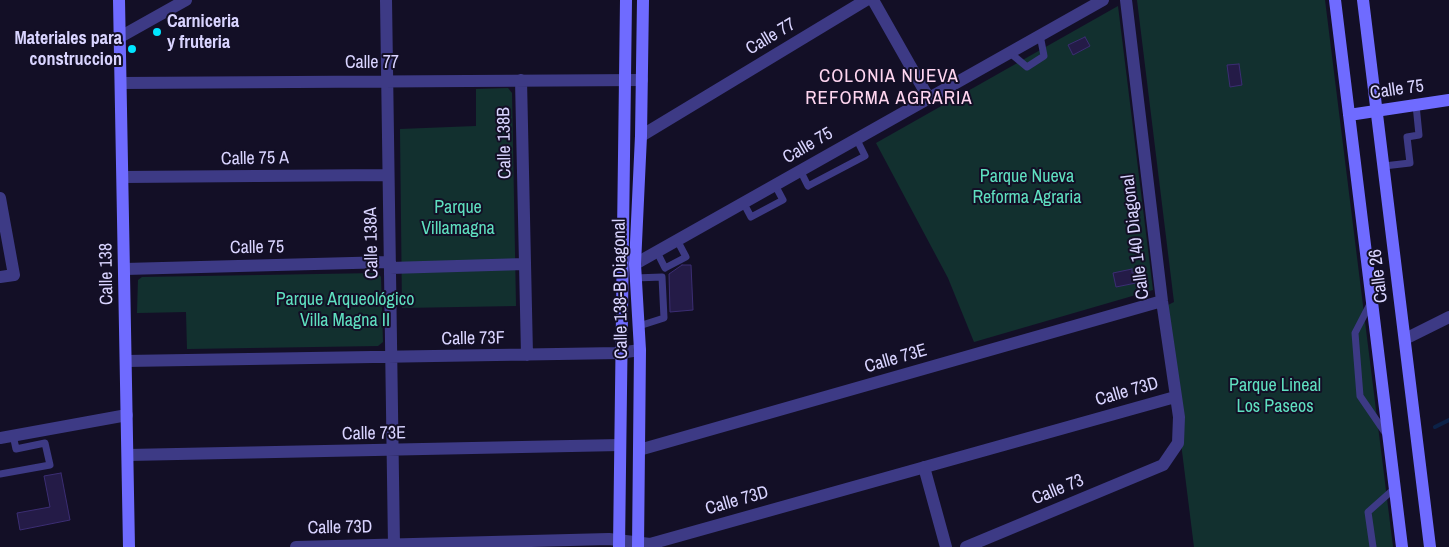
<!DOCTYPE html>
<meta charset="utf-8">
<style>
body{margin:0}
canvas{display:block;background:#130f26}
</style>
<canvas width="1449" height="547"></canvas>
<script>
const ctx = document.querySelector('canvas').getContext('2d');
ctx.lineJoin = 'round';
function paint(path, color) {
  ctx.fillStyle = color;
  ctx.fill(path, 'evenodd');
}
function shape(rows) {
  const path = new Path2D();
  for (const r of rows) {
    path.moveTo(r[0], r[1]);
    for (let i = 2; i < r.length; i += 2) path.lineTo(r[i], r[i + 1]);
  }
  return path;
}
function trace(path, color, width, dash) {
  ctx.strokeStyle = color;
  ctx.lineWidth = width;
  ctx.lineCap = dash ? 'butt' : 'round';
  ctx.setLineDash(dash || []);
  ctx.stroke(path);
}
function label(font, color, halo, rows, align = 'center') {
  ctx.font = font + ' "Archivo Narrow",sans-serif';
  ctx.lineWidth = 4;
  ctx.setLineDash([]);
  ctx.textBaseline = 'middle';
  ctx.strokeStyle = halo;
  ctx.fillStyle = color;
  for (const [text, x, y, turn = 0] of rows) {
    ctx.save();
    ctx.translate(x, y);
    ctx.rotate((+turn || 0) * Math.PI / 180);
    ctx.textAlign = isNaN(turn) ? turn : align;
    if (halo) ctx.strokeText(text, 0, 0);
    ctx.fillText(text, 0, 0);
    ctx.restore();
  }
}
paint(shape([
 [1137,0,1325,0,1393,547,1194,547,1164,307,1174,302],
 [1118,6,1153,290,974,342,948,278,876,143],
 [508,88,512,93,516,306,402,308,400,129,476,126,476,89],
 [378,273,381,277,383,342,378,346,187,349,186,312,137,313,138,280,142,277]
]), '#12302f');
trace(shape([
 [1435,427,1449,420]
]), '#0c2248', 4);
const building = shape([
 [1085,37,1090,46,1073,55,1068,45,1085,37],
 [1239,64,1242,85,1230,87,1227,65,1239,64],
 [682,265,691,265,693,310,670,312,669,274,682,265],
 [1132,269,1132,273,1139,271,1141,282,1116,287,1113,273,1132,269],
 [61,473,70,520,20,530,17,513,50,507,44,476,61,473]
]);
paint(building, '#241b47');
trace(building, '#3b2d73', 1);
trace(shape([
 [1009,52,1027,67,1044,56,1040,35],
 [1384,166,1410,163,1407,137,1419,135,1416,105],
 [800,170,808,186,865,156,856,138],
 [743,202,751,217,783,200,775,185],
 [657,252,665,268,686,257,677,240],
 [635,278,662,277,664,318,639,326],
 [1370,304,1355,333,1360,396,1386,434],
 [0,474,50,465,45,443,16,449,13,435],
 [1373,547,1368,512,1395,488]
]), '#3d3a85', 7);
trace(shape([
 [386,0,394,545],
 [873,0,928,97],
 [120,37,186,0],
 [521,80,527,355],
 [121,83,642,80],
 [641,136,866,0],
 [123,177,388,175],
 [0,198,14,275,0,277],
 [635,264,1103,0],
 [390,268,525,264],
 [125,269,390,262],
 [1405,339,1449,317],
 [126,361,619,353,640,350],
 [0,438,127,415],
 [639,450,1162,301],
 [128,455,620,445],
 [924,467,946,547],
 [296,547,609,539,650,544,1175,397],
 [966,547,1163,465,1178,443,1179,417,1162,301,1126,0]
]), '#3d3a85', 12);
trace(shape([
 [119,0,129,547],
 [1335,0,1402,547],
 [1363,0,1430,547],
 [1349,115,1449,100],
 [619,547,626,0],
 [638,547,640,350,635,264,641,136,643,0]
]), '#6f6bff', 12);
for (const [x, y, r, color] of [
 [157,32,5,"#00e5ff"],
 [132,49,5,"#00e5ff"]
]) {
  const dot = new Path2D();
  dot.arc(x, y, r, 0, 2 * Math.PI);
  ctx.fillStyle = color;
  ctx.fill(dot);
  trace(dot, '#130f26', 2);
}
label('bold 18px', '#d9d4ff', '#130f26', [
 ["Carniceria",167,22],
 ["y fruteria",167,43],
 ["Materiales para",122,39,"right"],
 ["construccion",122,60,"right"]
], 'left');
label('18px', '#d9d4ff', '#130f26', [
 ["Calle 77",771,37,-31],
 ["Calle 77",372,63],
 ["Calle 75",1397,90,-8],
 ["Calle 138B",505,143,-91],
 ["Calle 75",808,146,-30],
 ["Calle 75 A",255,159,-1],
 ["Calle 140 Diagonal",1136,237,-97],
 ["Calle 138A",372,243,-91],
 ["Calle 75",257,248,-1],
 ["Calle 138",107,274,-91],
 ["Calle 26",1379,276,-97],
 ["Calle 138-B Diagonal",621,289,-91],
 ["Calle 73F",473,339,-1],
 ["Calle 73E",896,359,-16],
 ["Calle 73D",1127,392,-16],
 ["Calle 73E",374,434,-1],
 ["Calle 73",1058,490,-22],
 ["Calle 73D",737,501,-16],
 ["Calle 73D",340,528,-1]
]);
label('18px', '#5fe0c0', '#130f26', [
 ["Parque Nueva",1027,177],
 ["Reforma Agraria",1027,198],
 ["Parque",458,208],
 ["Villamagna",458,229],
 ["Parque Arqueológico",345,300],
 ["Villa Magna II",345,321],
 ["Parque Lineal",1275,386],
 ["Los Paseos",1275,407]
]);
ctx.letterSpacing = '1px';
label('19px', '#ffd6f0', '#130f26', [
 ["COLONIA NUEVA",889,77],
 ["REFORMA AGRARIA",889,99]
]);
ctx.letterSpacing = '0px';
</script>
